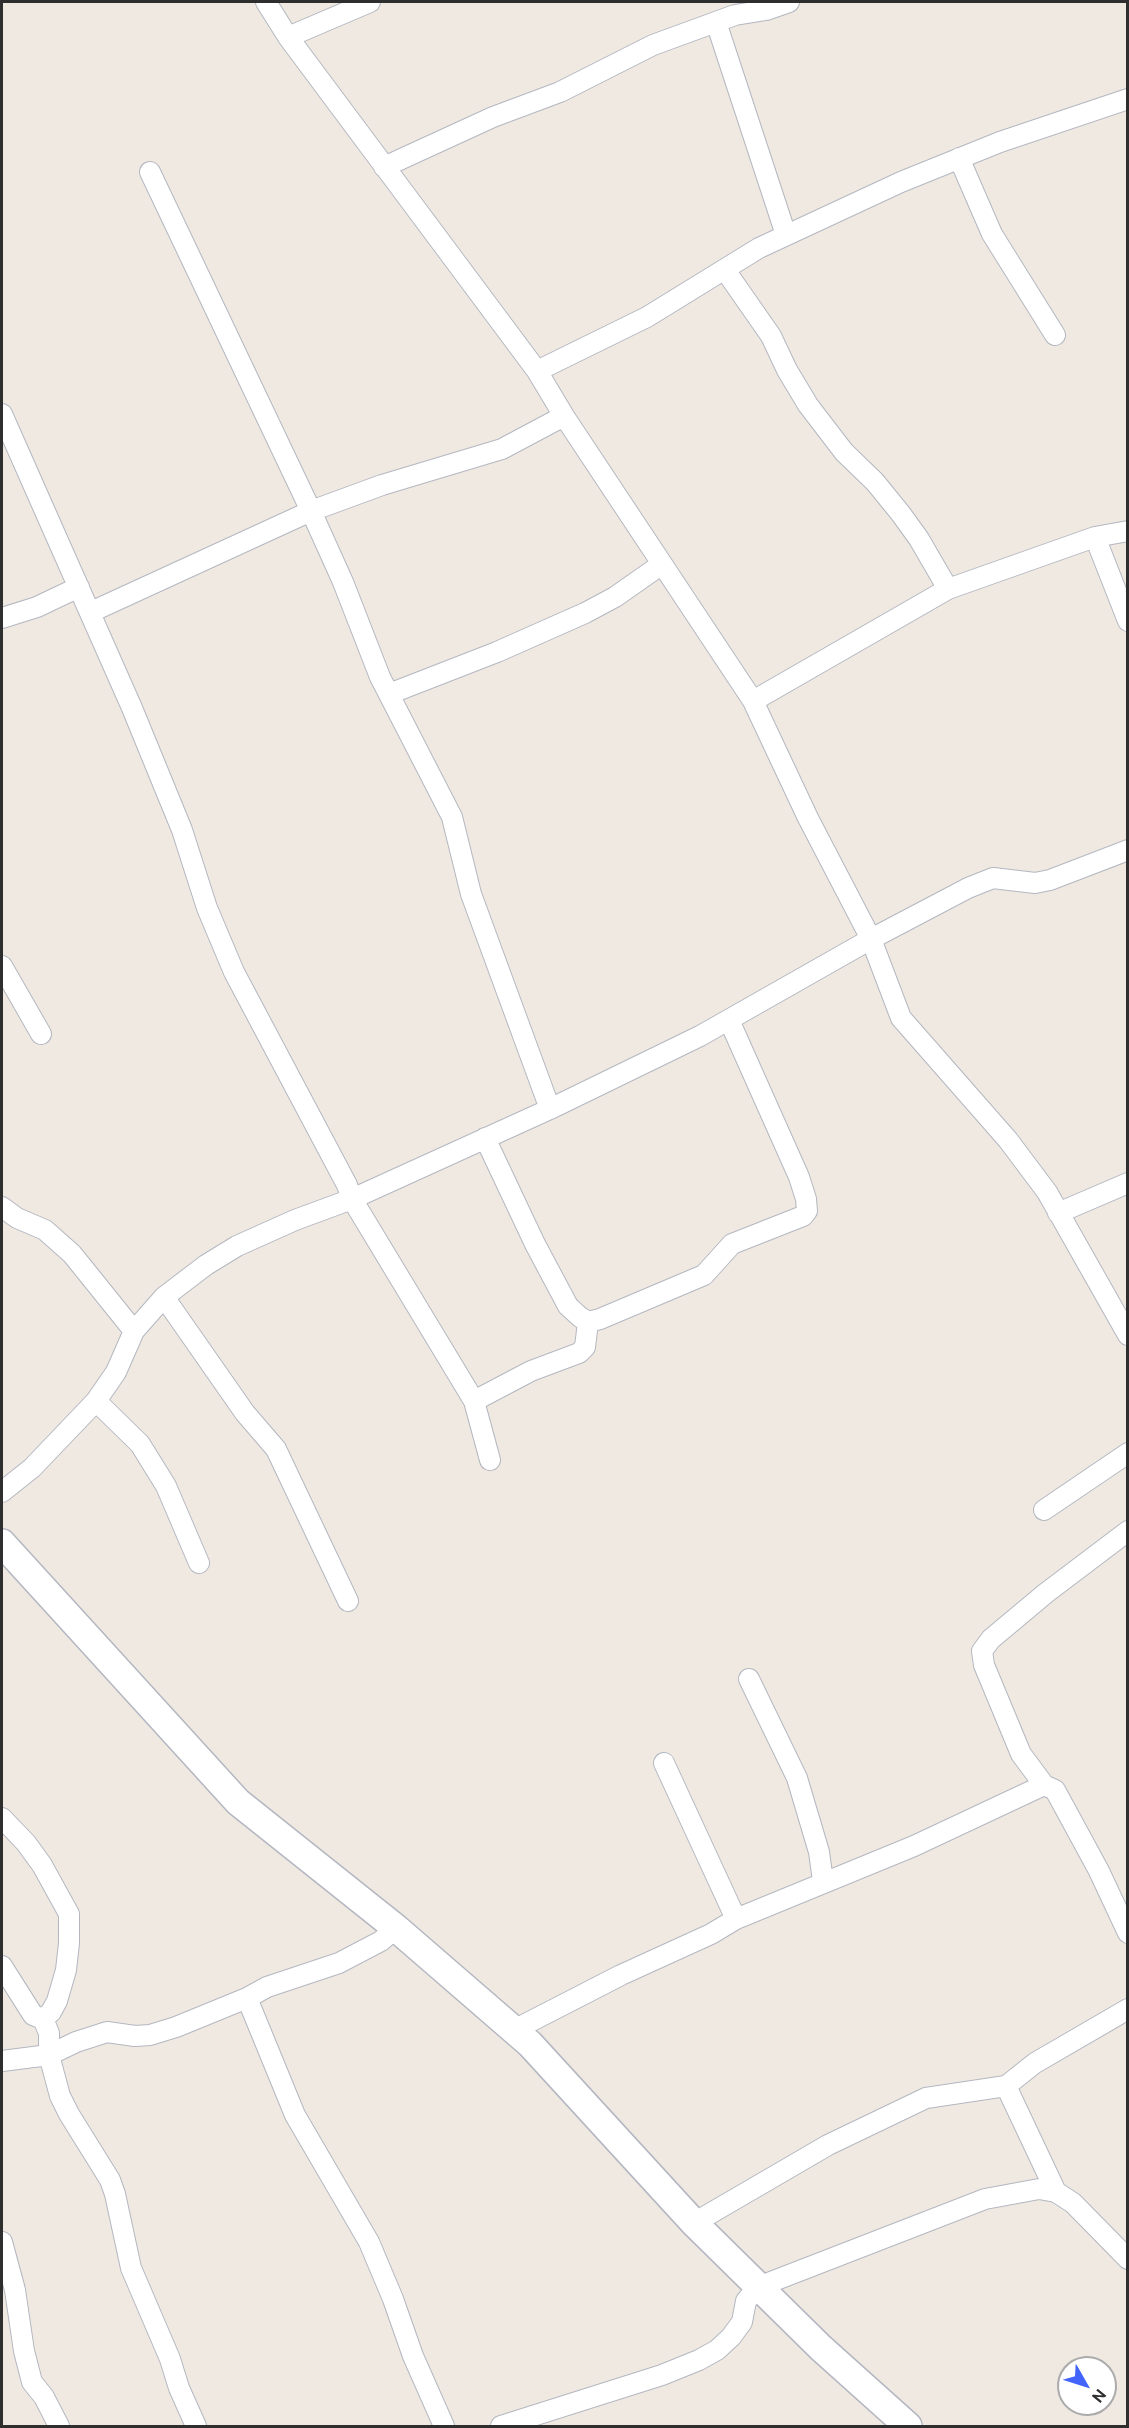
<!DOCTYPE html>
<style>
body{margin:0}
#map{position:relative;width:1129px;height:2428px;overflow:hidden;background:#efe9e1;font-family:Ubuntu,sans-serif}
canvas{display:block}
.frame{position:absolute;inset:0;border:3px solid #2e2e2e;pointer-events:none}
.north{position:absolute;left:1057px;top:2356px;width:60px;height:60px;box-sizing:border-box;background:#fff;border:2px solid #ababab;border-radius:50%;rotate:129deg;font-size:16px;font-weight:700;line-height:24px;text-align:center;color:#2e2e2e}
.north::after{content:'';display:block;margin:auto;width:21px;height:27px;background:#4264fb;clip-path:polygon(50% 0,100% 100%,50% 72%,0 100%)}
</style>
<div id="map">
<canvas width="1129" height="2428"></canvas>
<div class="frame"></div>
<div class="north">N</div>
</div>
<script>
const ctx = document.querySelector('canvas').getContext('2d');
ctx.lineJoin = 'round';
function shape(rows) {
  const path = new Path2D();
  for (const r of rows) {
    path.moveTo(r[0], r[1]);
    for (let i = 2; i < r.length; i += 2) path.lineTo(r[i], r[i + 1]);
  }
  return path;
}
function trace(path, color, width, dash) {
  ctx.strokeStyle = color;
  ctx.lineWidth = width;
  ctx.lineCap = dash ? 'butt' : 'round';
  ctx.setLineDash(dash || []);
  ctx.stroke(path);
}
const street = shape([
 [266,2,288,37,537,371,564,416,753,701,808,818,871,939,901,1018,1008,1140,1047,1192,1128,1335],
 [716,22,786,235],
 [288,37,370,2],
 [959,158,992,234,1055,335],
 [384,167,493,117,560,92,653,45,735,15,766,10,789,2],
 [150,172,311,511,343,582,380,677,452,817,471,894,550,1109],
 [725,270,771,336,787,370,808,405,844,452,875,482,901,514,919,539,948,589],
 [537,371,647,317,759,248,901,182,1000,142,1128,99],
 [2,414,132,708,182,830,207,908,234,972,347,1185,352,1199,474,1401,490,1460],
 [1095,537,1128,621],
 [91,612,311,511,382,485,502,449,564,416],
 [2,618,37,607,79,587],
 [389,694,497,652,585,613,615,597,662,564],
 [753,701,948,589,1095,537,1128,531],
 [2,966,41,1034],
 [485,1138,535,1244,568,1306,580,1317,588,1322,600,1319,704,1275,732,1244,803,1216,807,1211,806,1199,799,1177,729,1020],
 [2,1207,17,1218,45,1230,72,1254,134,1331],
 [1058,1213,1128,1183],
 [164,1297,245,1413,276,1449,348,1601],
 [96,1401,140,1444,166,1486,199,1563],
 [474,1401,531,1371,579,1353,585,1347,588,1322],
 [2,1492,32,1468,96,1401,116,1372,134,1331,164,1297,206,1265,237,1246,295,1220,352,1199,550,1109,700,1036,871,939,968,888,993,878,1035,883,1050,880,1128,850],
 [1044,1510,1128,1453],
 [1128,1531,1046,1593,991,1639,982,1651,984,1665,1021,1754,1044,1785,1055,1790,1099,1871,1128,1933],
 [749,1679,797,1778,819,1852,823,1881],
 [664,1763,736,1919],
 [2,1818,26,1843,42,1865,69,1914,69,1943,66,1970,57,2001,51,2012,43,2019,49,2033,49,2055,60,2096,69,2114,110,2180,115,2194,131,2268,170,2359,179,2388,196,2426],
 [2,1966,33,2015,43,2019],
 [247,1998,295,2115,369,2242,393,2299,413,2356,444,2426],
 [514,2030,621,1975,711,1934,736,1919,914,1846,1044,1785],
 [2,2061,49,2055,76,2042,107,2032,135,2036,150,2035,176,2027,247,1998,267,1987,339,1963,381,1941,396,1928],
 [1006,2086,1056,2192],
 [694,2223,828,2145,926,2098,1006,2086,1035,2063,1128,2009],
 [2,2242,15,2290,24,2351,32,2382,44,2397,59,2426],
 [501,2426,662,2375,699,2360,717,2350,731,2337,742,2322,746,2301,758,2287,985,2199,1039,2189,1056,2192,1073,2203,1128,2259]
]);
const secondary = shape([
 [2,1543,238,1802,396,1928,530,2044,694,2223,821,2348,908,2426]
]);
trace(street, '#b4b7c1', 22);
trace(secondary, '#b4b7c1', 30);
trace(street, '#fff', 20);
trace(secondary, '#fff', 27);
</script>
